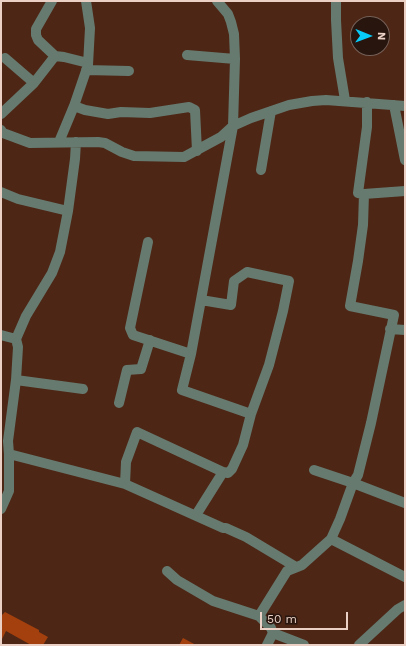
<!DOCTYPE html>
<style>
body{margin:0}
#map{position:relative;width:406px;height:646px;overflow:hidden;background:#4d2616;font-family:"Work Sans",sans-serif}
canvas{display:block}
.frame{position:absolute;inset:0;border:2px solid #ead0c5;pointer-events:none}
.north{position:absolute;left:350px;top:16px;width:40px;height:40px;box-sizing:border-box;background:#27150e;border:1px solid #756057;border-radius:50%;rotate:91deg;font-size:11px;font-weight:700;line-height:16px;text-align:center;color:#ead0c5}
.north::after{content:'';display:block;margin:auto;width:14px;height:18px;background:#07cbf9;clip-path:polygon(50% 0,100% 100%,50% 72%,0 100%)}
.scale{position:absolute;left:260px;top:612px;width:88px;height:18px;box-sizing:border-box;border:2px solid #ead0c5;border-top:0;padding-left:5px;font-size:12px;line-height:14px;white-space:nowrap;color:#ead0c5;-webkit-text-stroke:3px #27150e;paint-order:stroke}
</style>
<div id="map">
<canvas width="406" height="646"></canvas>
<div class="frame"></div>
<div class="north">N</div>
<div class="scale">50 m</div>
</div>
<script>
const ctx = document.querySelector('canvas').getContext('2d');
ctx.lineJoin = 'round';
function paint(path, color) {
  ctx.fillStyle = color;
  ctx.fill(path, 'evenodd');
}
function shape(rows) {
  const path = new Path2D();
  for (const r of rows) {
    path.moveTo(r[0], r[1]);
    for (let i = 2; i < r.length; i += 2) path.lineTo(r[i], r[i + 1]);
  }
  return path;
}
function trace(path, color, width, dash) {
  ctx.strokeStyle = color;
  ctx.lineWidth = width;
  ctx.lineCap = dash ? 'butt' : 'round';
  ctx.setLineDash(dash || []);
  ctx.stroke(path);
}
paint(shape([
 [5,612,39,630,39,632,48,637,43,645,31,645,6,631,1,641,1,616],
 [183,638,196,645,179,645]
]), '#a3400d');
trace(shape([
 [217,1,228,14,231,22,234,34,235,59,233,126,191,354,182,390,251,414],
 [336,1,336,20,338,58,345,100],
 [187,55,235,59],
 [55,56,64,57,88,63],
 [5,58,34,83],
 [86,70,129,71],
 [394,105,405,160],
 [74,106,85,110,108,114,121,112,150,113,189,107,195,110,197,151],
 [1,114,34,83,55,56,38,40,36,35,36,29,52,1],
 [1,130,3,133,30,143,98,142,105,143,122,152,134,156,184,157,221,137,233,126,251,118,289,105,312,101,326,100,405,106],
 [59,142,74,106,88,65,90,28,86,1],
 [261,170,271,111],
 [1,192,18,199,68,211],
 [364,194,405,191],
 [148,242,130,328,133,335,191,354],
 [201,300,231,305,234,281,247,272,289,281,283,311,269,365,251,414,243,445,232,469,228,473,223,472],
 [390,329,405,330],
 [1,335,16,339],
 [16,380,83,389],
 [119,403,127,370,141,369,150,340],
 [9,454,125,484,223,528,226,528,246,537,296,567],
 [314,470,353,483,405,503],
 [125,484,126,462,137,432,223,472,196,515],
 [1,509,9,491,9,454,8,441,16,380,18,347,16,339,26,316,52,273,60,252,68,211,75,159,76,142],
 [331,539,405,577],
 [167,571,177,580,213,601,259,616],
 [267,645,273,633],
 [304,645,273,633,271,628,259,616,287,571,302,565,331,539,340,519,353,483,358,475,371,423,394,315,350,306,358,261,363,225,364,194,358,193,367,127,367,102],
 [359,645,398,609,405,605]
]), '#667a6f', 10);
</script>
